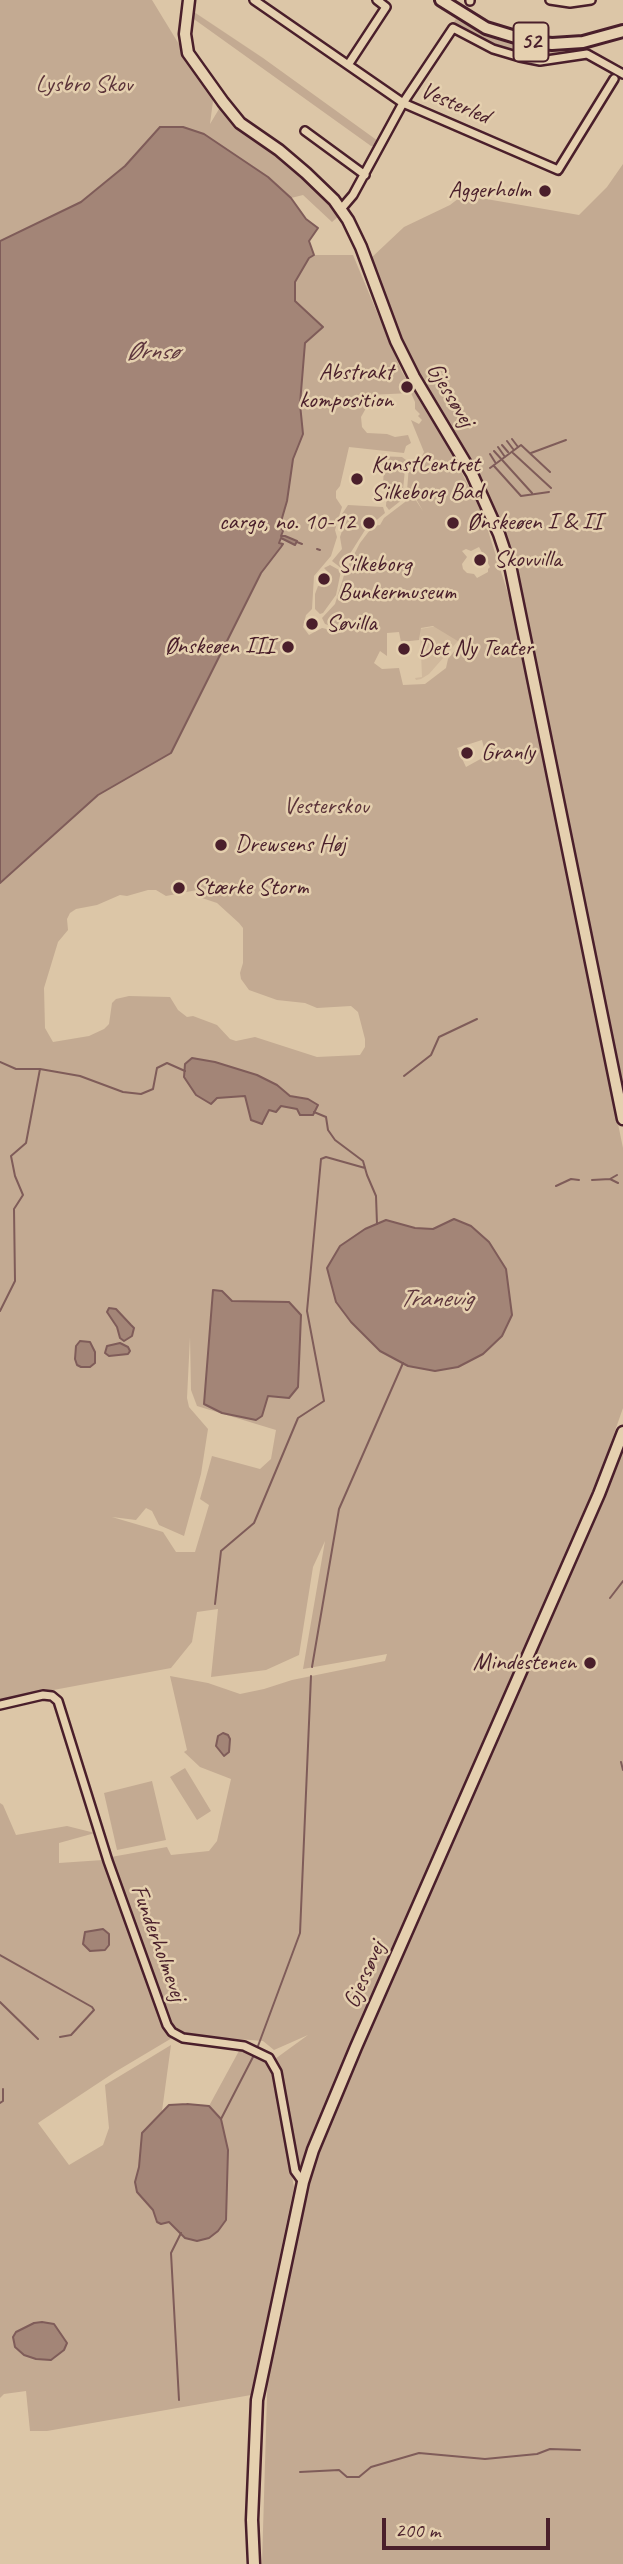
<!DOCTYPE html>
<meta charset="utf-8">
<style>
body{margin:0}
#map{position:relative;width:623px;height:2564px;overflow:hidden;background:#dcc6a7;font-family:Caveat,sans-serif}
canvas{display:block}
.scale{position:absolute;left:382px;top:2518px;width:168px;height:32px;box-sizing:border-box;border:4px solid #4a1f2b;border-top:0;padding-left:9px;font-size:21px;line-height:24px;white-space:nowrap;color:#4a1f2b;-webkit-text-stroke:5px #e5d0af;paint-order:stroke}
</style>
<div id="map">
<canvas width="623" height="2564"></canvas>
<div class="scale">200 m</div>
</div>
<script>
const ctx = document.querySelector('canvas').getContext('2d');
ctx.lineJoin = 'round';
function paint(path, color) {
  ctx.fillStyle = color;
  ctx.fill(path, 'evenodd');
}
function shape(rows) {
  const path = new Path2D();
  for (const r of rows) {
    path.moveTo(r[0], r[1]);
    for (let i = 2; i < r.length; i += 2) path.lineTo(r[i], r[i + 1]);
  }
  return path;
}
function trace(path, color, width, dash) {
  ctx.strokeStyle = color;
  ctx.lineWidth = width;
  ctx.lineCap = dash ? 'butt' : 'round';
  ctx.setLineDash(dash || []);
  ctx.stroke(path);
}
function label(font, color, halo, rows, align = 'center') {
  ctx.font = font + ' Caveat,sans-serif';
  ctx.lineWidth = 5;
  ctx.setLineDash([]);
  ctx.textBaseline = 'middle';
  ctx.strokeStyle = halo;
  ctx.fillStyle = color;
  for (const [text, x, y, turn = 0] of rows) {
    ctx.save();
    ctx.translate(x, y);
    ctx.rotate((+turn || 0) * Math.PI / 180);
    ctx.textAlign = isNaN(turn) ? turn : align;
    if (halo) ctx.strokeText(text, 0, 0);
    ctx.fillText(text, 0, 0);
    ctx.restore();
  }
}
paint(shape([
 [468,602,458,641,429,674,421,679,416,680,415,678,422,677,420,629,438,626]
]), '#d0b89c');
paint(shape([
 [0,0,152,0,177,41,217,100,213,101,210,124,219,109,223,109,320,190,340,215,332,222,303,195,291,198,268,177,204,134,171,127,127,187,0,254],
 [194,12,263,58,378,141,375,146,371,146,191,17],
 [456,19,485,35,524,49,545,52,581,51,581,53,547,58,502,49,487,43,458,27,454,22],
 [623,164,623,1091,507,540,485,487,406,351,370,259,404,227,450,205,463,195,579,215,607,187],
 [314,255,353,255,402,372,453,455,483,515,511,603,623,1148,623,1408,597,1482,331,2094,302,2166,299,2169,275,2059,308,2035,274,2050,263,2041,188,2035,175,2029,111,1857,167,1847,171,1855,209,1851,217,1841,231,1779,200,1767,184,1752,187,1750,170,1676,208,1683,240,1694,264,1689,292,1680,385,1661,387,1654,303,1669,325,1541,313,1567,299,1655,266,1670,211,1677,218,1609,197,1612,192,1642,171,1668,0,1700,0,883,98,795,171,753,261,573,281,547,279,543,281,538,296,543,297,540,281,536,280,525,286,505,293,459,292,286,309,257],
 [411,393,415,402,415,409,420,414,418,416,422,420,419,424,411,420,424,452,420,460,411,461,409,465,407,491,415,497,423,511,413,496,407,494,405,502,384,518,380,525,373,526,360,543,345,572,335,604,322,618,325,624,343,630,340,632,322,628,309,635,303,627,306,615,312,609,314,576,331,556,337,537,335,530,342,507,336,498,336,491,340,486,349,447,404,453,406,446,411,443,408,435,395,437,387,434,367,433,362,427,361,417,370,401,368,395],
 [479,547,490,567,488,569,488,572,477,578,474,574,467,573,463,569,462,564,467,557,462,551,466,549,471,551],
 [433,626,461,643,448,659,446,668,425,684,403,685,399,668,382,669,374,663,380,651,387,656,387,633,399,632,401,642,419,640,421,628],
 [482,740,486,756,466,767,457,748],
 [148,890,156,890,166,896,197,890,202,898,217,903,239,923,243,928,243,963,240,973,241,979,249,990,277,1000,305,1003,317,1008,351,1006,358,1012,365,1039,365,1047,360,1055,317,1057,255,1037,236,1041,230,1039,217,1025,193,1016,187,1017,178,1010,170,997,129,996,116,999,112,1003,109,1024,104,1029,89,1036,53,1042,45,1028,44,988,58,942,68,930,67,919,70,913,76,909,97,905,120,895,127,896],
 [215,1062,257,1075,277,1085,290,1096,308,1099,297,1109,281,1106,269,1109,251,1120,246,1096,217,1098],
 [386,1220,415,1228,433,1229,506,1269,512,1315,336,1302,328,1268],
 [222,1291,232,1301,268,1396,262,1416],
 [190,1337,191,1390,197,1406,276,1430,271,1459,260,1469,212,1456,200,1499,209,1505,195,1552,176,1552,163,1532,112,1517,136,1520,146,1508,152,1511,159,1525,184,1536,201,1474,208,1429,189,1407,187,1398],
 [378,456,402,457,406,460,403,489,395,486,390,488,383,487,384,465,377,464],
 [387,491,394,496,399,492,403,492,403,499,389,510,386,506],
 [348,505,383,507,385,513,365,530,341,568,332,561,342,549,340,537,345,522,342,514],
 [330,565,341,571,336,595,323,613,320,614,315,609,315,594,318,586,324,587,327,571,324,568],
 [623,1444,623,2564,262,2564,268,2362,318,2150,368,2030,519,1691],
 [185,1768,211,1811,197,1820,170,1777],
 [152,1781,166,1840,117,1850,104,1793],
 [0,1803,3,1805,16,1835,67,1826,95,1833,59,1843,59,1863,103,1860,131,1939,172,2038,115,2072,38,2123,69,2165,103,2145,109,2128,105,2085,171,2045,162,2111,142,2133,139,2167,135,2182,137,2191,153,2210,157,2222,169,2222,185,2238,226,2220,228,2150,221,2119,209,2106,240,2049,263,2058,273,2073,294,2187,251,2395,47,2431,30,2431,26,2391,4,2394,0,2398]
]), '#c3aa92');
const water = shape([
 [160,127,183,127,204,134,268,177,291,198,306,219,318,228,309,241,314,255,309,258,295,282,295,301,323,327,305,343,300,404,303,434,293,459,287,501,280,525,283,531,281,536,285,536,297,541,295,545,281,538,279,543,283,544,281,547,261,573,171,753,98,795,0,883,0,241,81,202,125,166,160,127],
 [192,1058,215,1062,257,1075,277,1085,290,1096,308,1099,318,1105,313,1115,300,1115,297,1109,281,1106,276,1112,269,1110,262,1124,251,1120,245,1096,217,1098,211,1104,196,1095,184,1077,185,1064,192,1058],
 [454,1219,471,1226,489,1242,506,1269,512,1315,502,1336,483,1354,458,1367,435,1371,408,1366,380,1351,351,1322,336,1302,327,1268,340,1246,365,1229,386,1220,415,1228,433,1229,454,1219],
 [213,1290,222,1291,232,1301,289,1302,301,1315,298,1387,289,1398,268,1396,262,1416,256,1420,222,1413,204,1404,213,1290],
 [109,1308,116,1309,131,1325,134,1328,132,1336,124,1341,120,1338,117,1327,107,1312,109,1308],
 [80,1341,90,1342,95,1352,95,1363,90,1367,81,1367,77,1365,75,1359,76,1346,80,1341],
 [120,1343,128,1347,130,1351,128,1354,109,1356,105,1353,107,1346,120,1343],
 [223,1733,228,1735,230,1739,229,1752,224,1756,216,1746,218,1736,223,1733],
 [103,1929,109,1934,109,1945,105,1950,90,1951,83,1944,85,1932,103,1929],
 [187,2104,209,2106,221,2119,228,2150,226,2220,218,2231,209,2238,197,2241,185,2238,169,2222,161,2224,157,2222,153,2210,137,2192,135,2182,139,2167,142,2133,169,2105,187,2104],
 [42,2322,54,2324,67,2343,64,2350,51,2360,36,2359,24,2355,15,2347,13,2337,16,2332,34,2323,42,2322]
]);
paint(water, '#a38577');
trace(water, '#7f5c59', 2);
trace(shape([
 [512,439,518,447],
 [507,441,513,449],
 [502,445,508,452],
 [498,447,505,457],
 [494,451,532,493],
 [513,453,551,488],
 [531,453,566,440],
 [490,454,495,462],
 [494,466,521,496,549,492],
 [490,468,521,445,550,472],
 [297,542,302,544],
 [317,549,320,550],
 [0,1062,16,1069,40,1069,26,1143,11,1156,15,1176,23,1195,14,1209,15,1281,0,1311],
 [40,1069,80,1076,123,1092,141,1094,153,1089,157,1068,167,1063,185,1071],
 [404,1076,431,1055,439,1037,477,1019],
 [314,1112,326,1117,328,1130,335,1140,363,1161,367,1175,376,1196,377,1224],
 [610,1179,618,1183],
 [592,1180,610,1179,617,1175],
 [556,1186,571,1179,579,1180],
 [610,1598,623,1581],
 [215,1604,221,1551,254,1523,298,1418,324,1401,307,1311,321,1159,326,1157,365,1168],
 [312,1667,339,1509,403,1363],
 [621,1762,623,1770],
 [0,1955,92,2007,94,2010,71,2035,60,2037],
 [0,2002,38,2039],
 [258,2046,300,1933,311,1676],
 [0,2103,3,2101,3,2089],
 [221,2119,254,2055],
 [179,2400,171,2253,181,2233],
 [300,2472,339,2470,347,2477,359,2477,371,2467,419,2453,485,2459,537,2454,550,2449,580,2450]
]), '#7f5c59', 2);
const street = shape([
 [254,0,403,103,558,170,614,79],
 [550,0,570,3,591,0],
 [470,1,470,0],
 [348,65,386,7,377,0],
 [305,131,365,175],
 [341,209,353,195,403,103,453,28,493,49,520,57,540,61,587,54,623,74],
 [0,1705,43,1695,52,1696,58,1701,108,1861,167,2025,172,2032,183,2038,244,2046,269,2058,277,2072,295,2171,303,2182]
]);
const secondary = shape([
 [189,0,185,34,188,53,223,102,240,123,279,150,306,173,334,200,348,220,361,247,396,341,414,377,472,474,499,534,511,570,623,1119],
 [254,2564,252,2520,257,2400,303,2182,313,2150,356,2047,599,1494,623,1432]
]);
const primary = shape([
 [441,0,486,28,532,42,552,44,583,42,623,31]
]);
trace(street, '#4a1f2b', 12);
trace(secondary, '#4a1f2b', 15);
trace(primary, '#4a1f2b', 16);
trace(street, '#e5d0af', 7);
trace(secondary, '#e5d0af', 10);
trace(primary, '#e5d0af', 10);
for (const [x, y, r, color] of [
 [545,191,7,"#4a1f2b"],
 [407,387,7,"#4a1f2b"],
 [357,479,7,"#4a1f2b"],
 [369,523,7,"#4a1f2b"],
 [453,523,7,"#4a1f2b"],
 [480,560,7,"#4a1f2b"],
 [324,579,7,"#4a1f2b"],
 [312,624,7,"#4a1f2b"],
 [288,647,7,"#4a1f2b"],
 [404,649,7,"#4a1f2b"],
 [467,753,7,"#4a1f2b"],
 [221,845,7,"#4a1f2b"],
 [179,888,7,"#4a1f2b"],
 [590,1663,7,"#4a1f2b"]
]) {
  const dot = new Path2D();
  dot.arc(x, y, r, 0, 2 * Math.PI);
  ctx.fillStyle = color;
  ctx.fill(dot);
  trace(dot, '#e5d0af', 2.5);
}
for (const [x, y, w] of [
 [531,42,35]
]) {
  const box = new Path2D();
  box.roundRect(x - w / 2, y - 19.5, w, 39, 5);
  ctx.fillStyle = '#e5d0af';
  ctx.fill(box);
  trace(box, '#4a1f2b', 2);
}
label('bold 23px', '#4a1f2b', null, [
 ["52",531,42]
]);
label('24px', '#5c343a', '#e5d0af', [
 ["Lysbro Skov",84,85],
 ["Vesterskov",326,807]
]);
label('24px', '#4a1f2b', '#e5d0af', [
 ["Vesterled",455,104,23],
 ["Gjessøvej",450,395,59],
 ["Funderholmevej",158,1943,70],
 ["Gjessøvej",365,1975,-66]
]);
label('24px', '#4a1f2b', '#e5d0af', [
 ["Aggerholm",531,191,"right"],
 ["Abstrakt",393,373,"right"],
 ["komposition",393,401,"right"],
 ["KunstCentret",371,465],
 ["Silkeborg Bad",371,493],
 ["cargo, no. 10-12",355,523,"right"],
 ["Ønskeøen I & II",467,523],
 ["Skovvilla",494,560],
 ["Silkeborg",338,565],
 ["Bunkermuseum",338,593],
 ["Søvilla",326,624],
 ["Ønskeøen III",274,647,"right"],
 ["Det Ny Teater",418,649],
 ["Granly",481,753],
 ["Drewsens Høj",235,845],
 ["Stærke Storm",193,888],
 ["Mindestenen",576,1663,"right"]
], 'left');
label('italic 26px', '#60383e', '#e5d0af', [
 ["Ørnsø",152,352],
 ["Tranevig",436,1299]
]);
</script>
